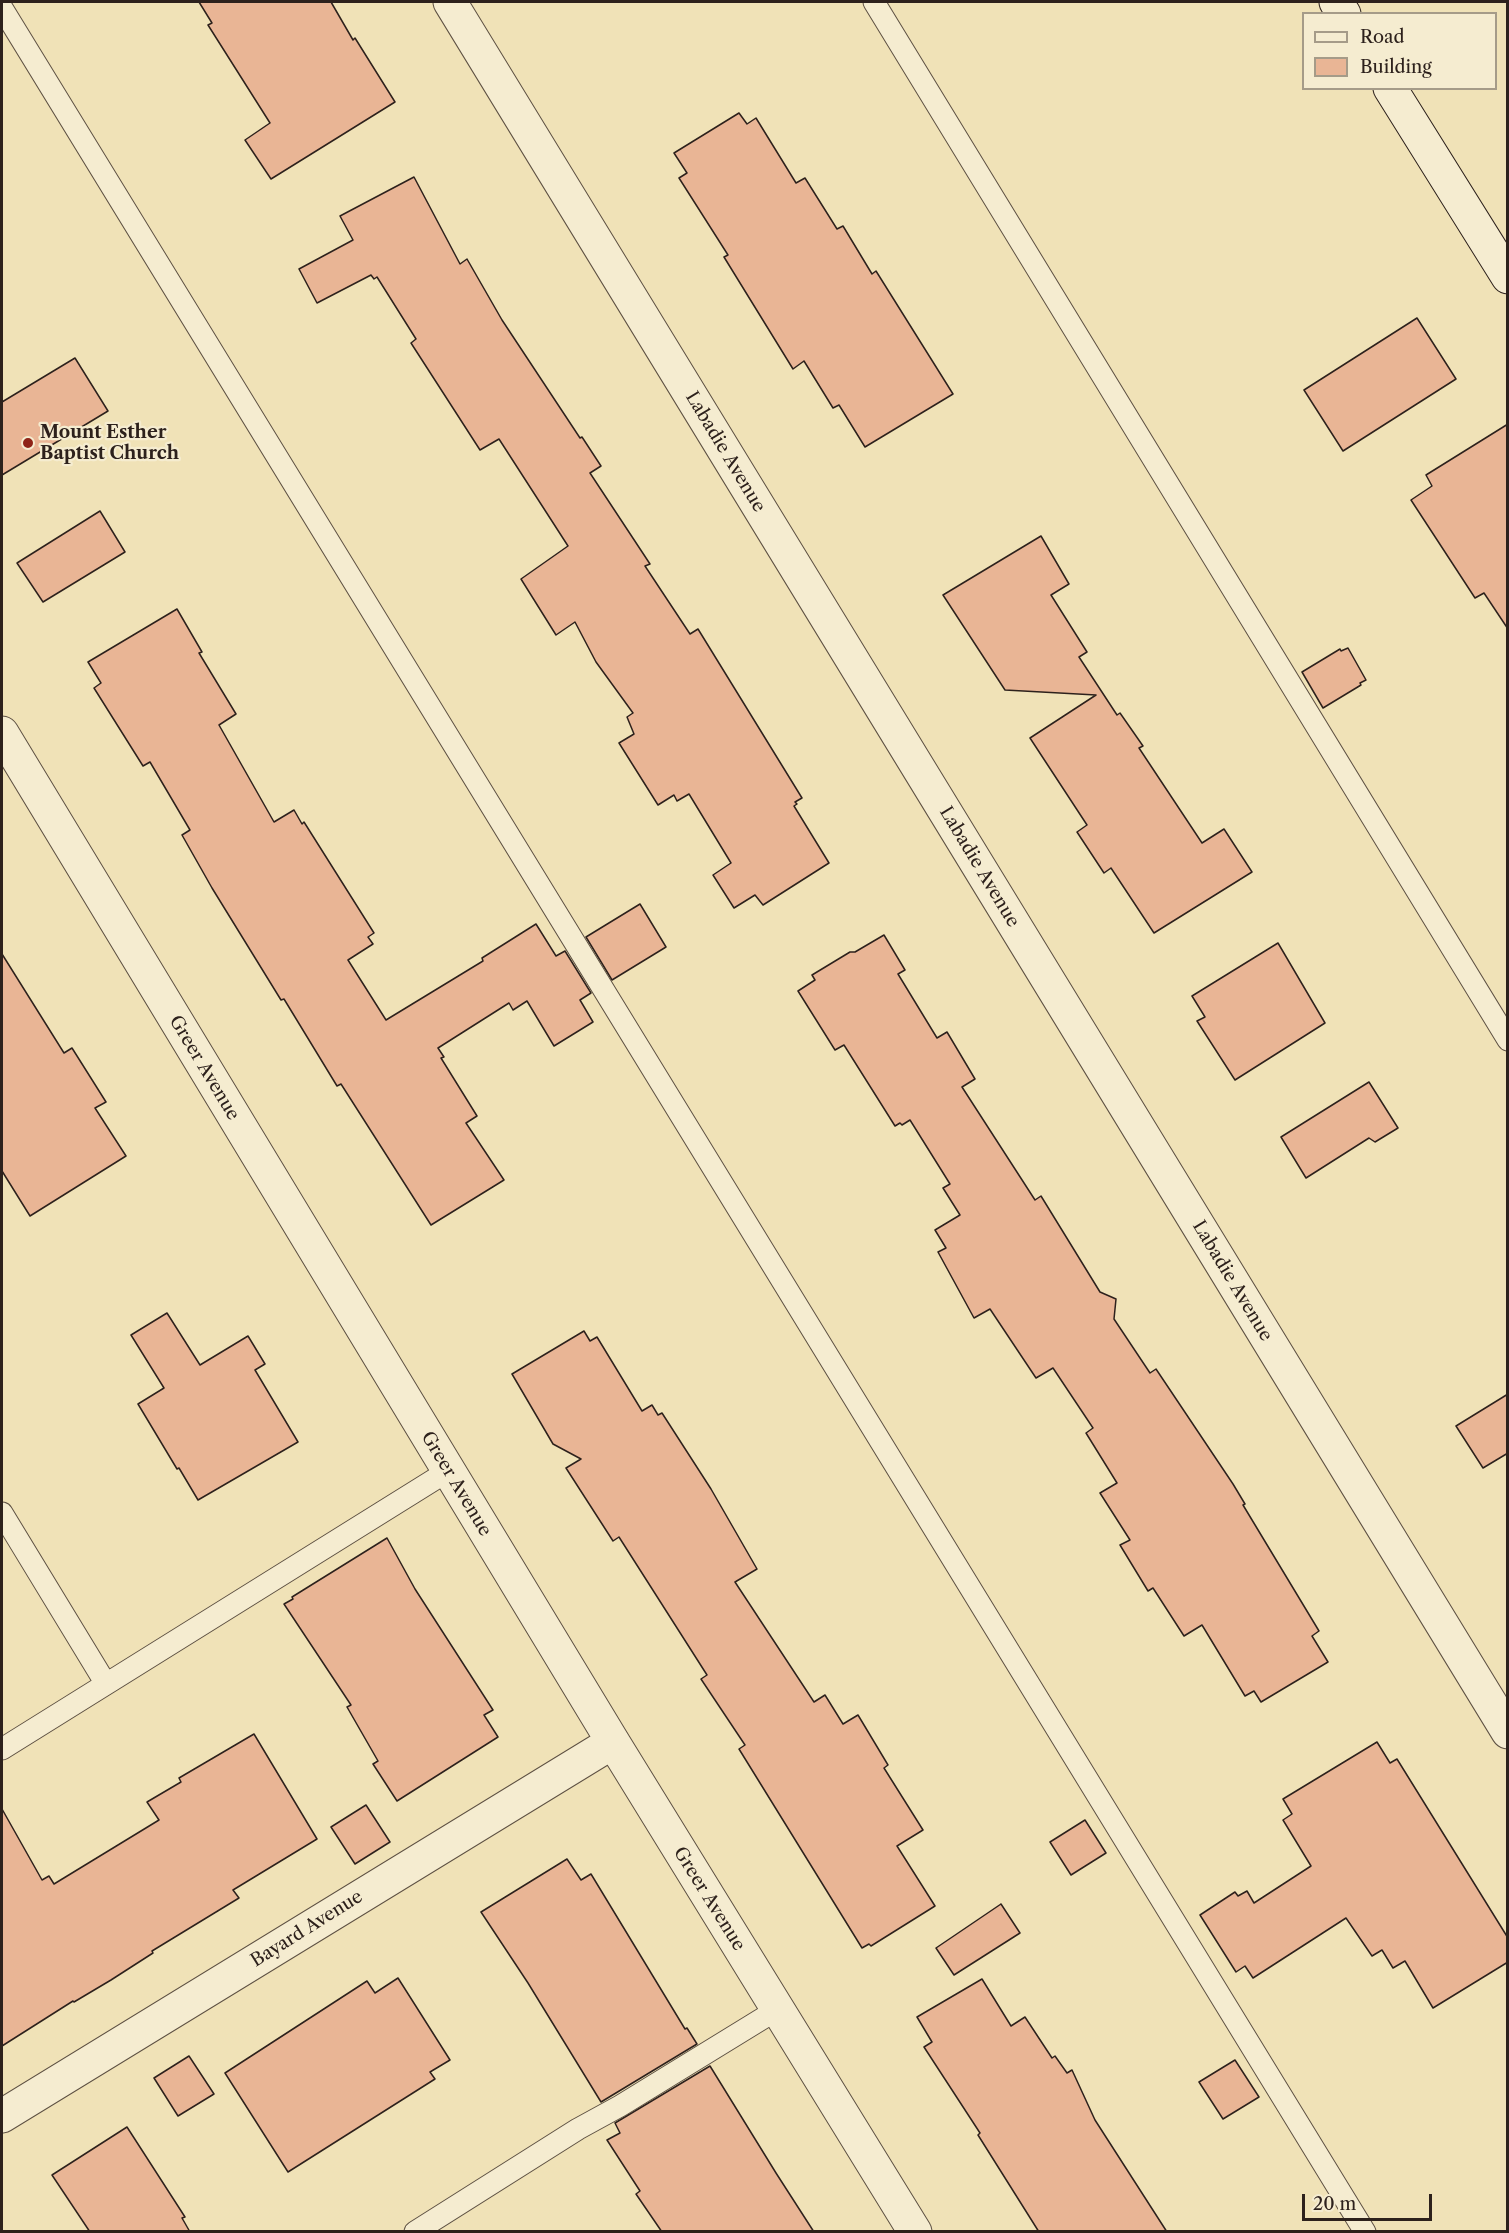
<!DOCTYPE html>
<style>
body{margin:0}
#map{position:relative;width:1509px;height:2233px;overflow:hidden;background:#f0e2b7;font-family:"Libre Caslon Text",serif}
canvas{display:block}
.frame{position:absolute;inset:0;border:3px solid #2d211c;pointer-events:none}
.legend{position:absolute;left:1302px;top:12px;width:195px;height:78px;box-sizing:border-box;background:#f5ecd0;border:2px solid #a59b88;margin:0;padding:8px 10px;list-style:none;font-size:18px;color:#2d211c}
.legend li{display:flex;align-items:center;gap:12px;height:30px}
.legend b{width:30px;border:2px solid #a59b88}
.scale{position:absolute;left:1302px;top:2194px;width:130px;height:27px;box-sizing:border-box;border:3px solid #2d211c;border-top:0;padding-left:8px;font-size:18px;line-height:21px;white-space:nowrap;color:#2d211c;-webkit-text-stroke:4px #f5ecd0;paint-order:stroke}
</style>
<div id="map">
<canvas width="1509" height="2233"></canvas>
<div class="frame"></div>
<ul class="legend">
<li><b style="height:8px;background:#f5ecd0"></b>Road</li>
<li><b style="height:16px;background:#e9b595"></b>Building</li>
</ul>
<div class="scale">20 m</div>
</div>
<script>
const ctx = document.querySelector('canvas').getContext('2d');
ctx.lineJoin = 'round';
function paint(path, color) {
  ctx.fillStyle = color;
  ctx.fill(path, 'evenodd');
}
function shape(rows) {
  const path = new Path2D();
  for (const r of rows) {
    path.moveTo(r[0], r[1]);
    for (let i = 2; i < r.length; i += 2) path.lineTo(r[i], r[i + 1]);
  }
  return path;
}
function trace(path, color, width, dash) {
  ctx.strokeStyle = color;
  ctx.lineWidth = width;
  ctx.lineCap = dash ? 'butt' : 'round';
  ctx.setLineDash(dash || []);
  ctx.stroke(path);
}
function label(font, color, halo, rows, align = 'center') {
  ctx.font = font + ' "Libre Caslon Text",serif';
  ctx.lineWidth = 4.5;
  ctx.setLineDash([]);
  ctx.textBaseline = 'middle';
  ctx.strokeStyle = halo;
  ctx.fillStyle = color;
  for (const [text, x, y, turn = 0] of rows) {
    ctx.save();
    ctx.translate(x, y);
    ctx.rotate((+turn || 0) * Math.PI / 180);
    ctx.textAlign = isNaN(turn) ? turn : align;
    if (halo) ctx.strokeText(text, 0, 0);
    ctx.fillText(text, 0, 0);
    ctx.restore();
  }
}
const building = shape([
 [199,2,331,2,353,40,355,38,395,102,271,179,245,140,270,123,208,25,212,23,199,2],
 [739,113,747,124,756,118,796,183,805,178,837,229,843,226,872,274,876,271,953,394,865,447,839,405,833,408,804,361,793,369,724,257,728,255,679,178,687,173,674,153,739,113],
 [414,177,460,264,467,259,502,320,580,438,582,437,601,466,590,473,650,564,645,566,690,634,698,629,802,798,795,802,797,804,794,806,829,863,763,905,755,895,734,908,713,875,731,863,689,794,677,801,674,795,658,805,619,743,634,734,627,717,633,713,596,662,575,622,556,635,521,579,568,546,499,439,480,450,411,343,416,339,377,277,374,279,371,275,317,303,299,269,353,240,340,216,414,177],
 [1417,318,1456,379,1343,451,1304,390,1417,318],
 [75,358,108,411,2,475,2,402,75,358],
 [1508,424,1508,629,1484,593,1475,598,1411,500,1432,486,1426,475,1508,424],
 [100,511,125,552,43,602,17,563,100,511],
 [1041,536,1069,584,1051,595,1087,652,1079,657,1117,715,1120,713,1143,746,1139,748,1202,843,1224,829,1252,872,1154,933,1111,868,1104,873,1077,832,1087,825,1030,738,1096,695,1005,690,943,595,1041,536],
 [177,609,202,652,199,653,236,714,219,725,274,822,294,810,302,824,304,822,374,933,368,937,373,944,348,960,386,1020,483,961,482,958,536,924,556,956,565,951,591,993,580,1000,593,1022,554,1046,527,1001,513,1010,509,1003,438,1048,444,1057,441,1058,477,1116,466,1123,504,1180,431,1225,341,1084,337,1086,284,999,281,1000,212,888,182,835,190,830,150,762,143,766,94,688,101,683,88,662,177,609],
 [1348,648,1366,680,1360,683,1361,685,1323,708,1302,672,1340,649,1341,651,1348,648],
 [640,904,666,947,612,980,586,937,640,904],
 [884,935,905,970,898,974,937,1038,947,1032,975,1079,962,1087,1035,1200,1041,1196,1100,1292,1116,1299,1114,1319,1150,1373,1156,1369,1233,1484,1245,1504,1243,1505,1319,1631,1312,1636,1328,1662,1261,1702,1254,1691,1245,1696,1202,1625,1184,1636,1153,1588,1148,1591,1120,1545,1130,1540,1100,1493,1117,1483,1086,1433,1093,1428,1053,1368,1036,1378,990,1309,974,1318,938,1252,946,1248,935,1230,960,1215,943,1188,950,1184,910,1120,902,1125,900,1123,895,1126,844,1045,835,1050,798,991,815,980,812,975,850,952,855,952,884,935],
 [1278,943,1325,1023,1235,1080,1197,1021,1205,1017,1192,996,1278,943],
 [2,954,64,1053,72,1048,106,1102,95,1108,126,1156,30,1216,2,1171,2,954],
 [1369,1082,1398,1128,1375,1142,1369,1138,1306,1178,1281,1137,1369,1082],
 [167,1313,200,1365,248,1336,265,1364,255,1370,298,1442,198,1500,179,1468,177,1469,138,1404,164,1388,131,1335,167,1313],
 [584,1331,590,1341,597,1337,642,1411,652,1405,658,1415,662,1413,711,1489,757,1569,735,1582,814,1702,825,1695,843,1724,858,1715,888,1765,884,1768,923,1830,897,1846,935,1906,871,1946,869,1944,862,1948,739,1749,745,1745,701,1679,707,1675,619,1537,613,1541,566,1468,581,1459,553,1444,512,1374,584,1331],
 [1508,1394,1508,1453,1483,1468,1456,1426,1508,1394],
 [387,1538,415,1589,493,1710,484,1715,498,1737,397,1801,373,1764,378,1761,347,1707,351,1705,284,1604,293,1599,292,1597,387,1538],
 [254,1734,317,1839,233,1890,239,1898,152,1951,153,1953,111,1980,74,2002,73,2001,2,2046,2,1809,42,1880,49,1876,54,1884,159,1820,147,1802,181,1782,179,1778,254,1734],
 [1377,1742,1390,1763,1397,1759,1508,1938,1508,1962,1433,2008,1405,1961,1393,1968,1382,1950,1372,1956,1346,1918,1253,1978,1245,1966,1236,1972,1200,1915,1235,1892,1238,1896,1247,1891,1254,1903,1311,1866,1283,1820,1292,1814,1283,1799,1377,1742],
 [366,1805,390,1842,355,1864,331,1827,366,1805],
 [1085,1820,1106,1853,1071,1875,1050,1842,1085,1820],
 [567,1859,581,1880,591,1874,685,2029,687,2028,697,2044,601,2102,528,1983,481,1912,567,1859],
 [1001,1904,1020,1933,954,1975,936,1948,1001,1904],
 [398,1978,450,2060,430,2072,435,2079,288,2172,225,2073,367,1981,375,1993,398,1978],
 [982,1979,1011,2026,1025,2017,1052,2058,1055,2056,1067,2073,1072,2070,1095,2120,1167,2232,1039,2232,978,2135,980,2133,924,2047,932,2042,917,2017,982,1979],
 [189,2056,214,2094,178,2116,154,2078,189,2056],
 [1235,2060,1259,2097,1223,2119,1199,2082,1235,2060],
 [710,2066,776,2173,814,2232,662,2232,636,2194,640,2191,607,2140,620,2133,615,2123,710,2066],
 [127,2127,185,2217,182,2218,190,2232,90,2232,52,2175,127,2127]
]);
paint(building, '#e9b595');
trace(building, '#2d211c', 1.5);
const lane = shape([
 [874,2,1508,1040],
 [2,8,1365,2232],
 [2,1513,106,1684],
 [2,1749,448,1471],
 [415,2232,578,2129,620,2106,778,2009]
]);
const street = shape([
 [450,2,1508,1732],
 [2,733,613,1742,915,2232],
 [2,2116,613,1742]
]);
const secondary = shape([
 [1336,2,1344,14],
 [1390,88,1508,277]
]);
trace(lane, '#5e5143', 23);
trace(street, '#5e5143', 35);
trace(secondary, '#2d211c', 35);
trace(lane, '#f5ecd0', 21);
trace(street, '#f5ecd0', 33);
trace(secondary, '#f5ecd0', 33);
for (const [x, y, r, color] of [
 [28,443,6,"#8f2418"]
]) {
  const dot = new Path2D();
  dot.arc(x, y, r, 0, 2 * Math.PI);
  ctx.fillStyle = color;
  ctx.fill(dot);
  trace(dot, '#f5ecd0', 2);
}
label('bold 18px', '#2d211c', '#f5ecd0', [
 ["Mount Esther",40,433],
 ["Baptist Church",40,454]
], 'left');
label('18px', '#2d211c', '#f5ecd0', [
 ["Labadie Avenue",725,452,59],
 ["Labadie Avenue",979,867,59],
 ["Greer Avenue",204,1068,59],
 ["Labadie Avenue",1232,1281,59],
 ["Greer Avenue",456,1484,59],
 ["Greer Avenue",709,1899,58],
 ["Bayard Avenue",307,1929,-32]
]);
</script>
